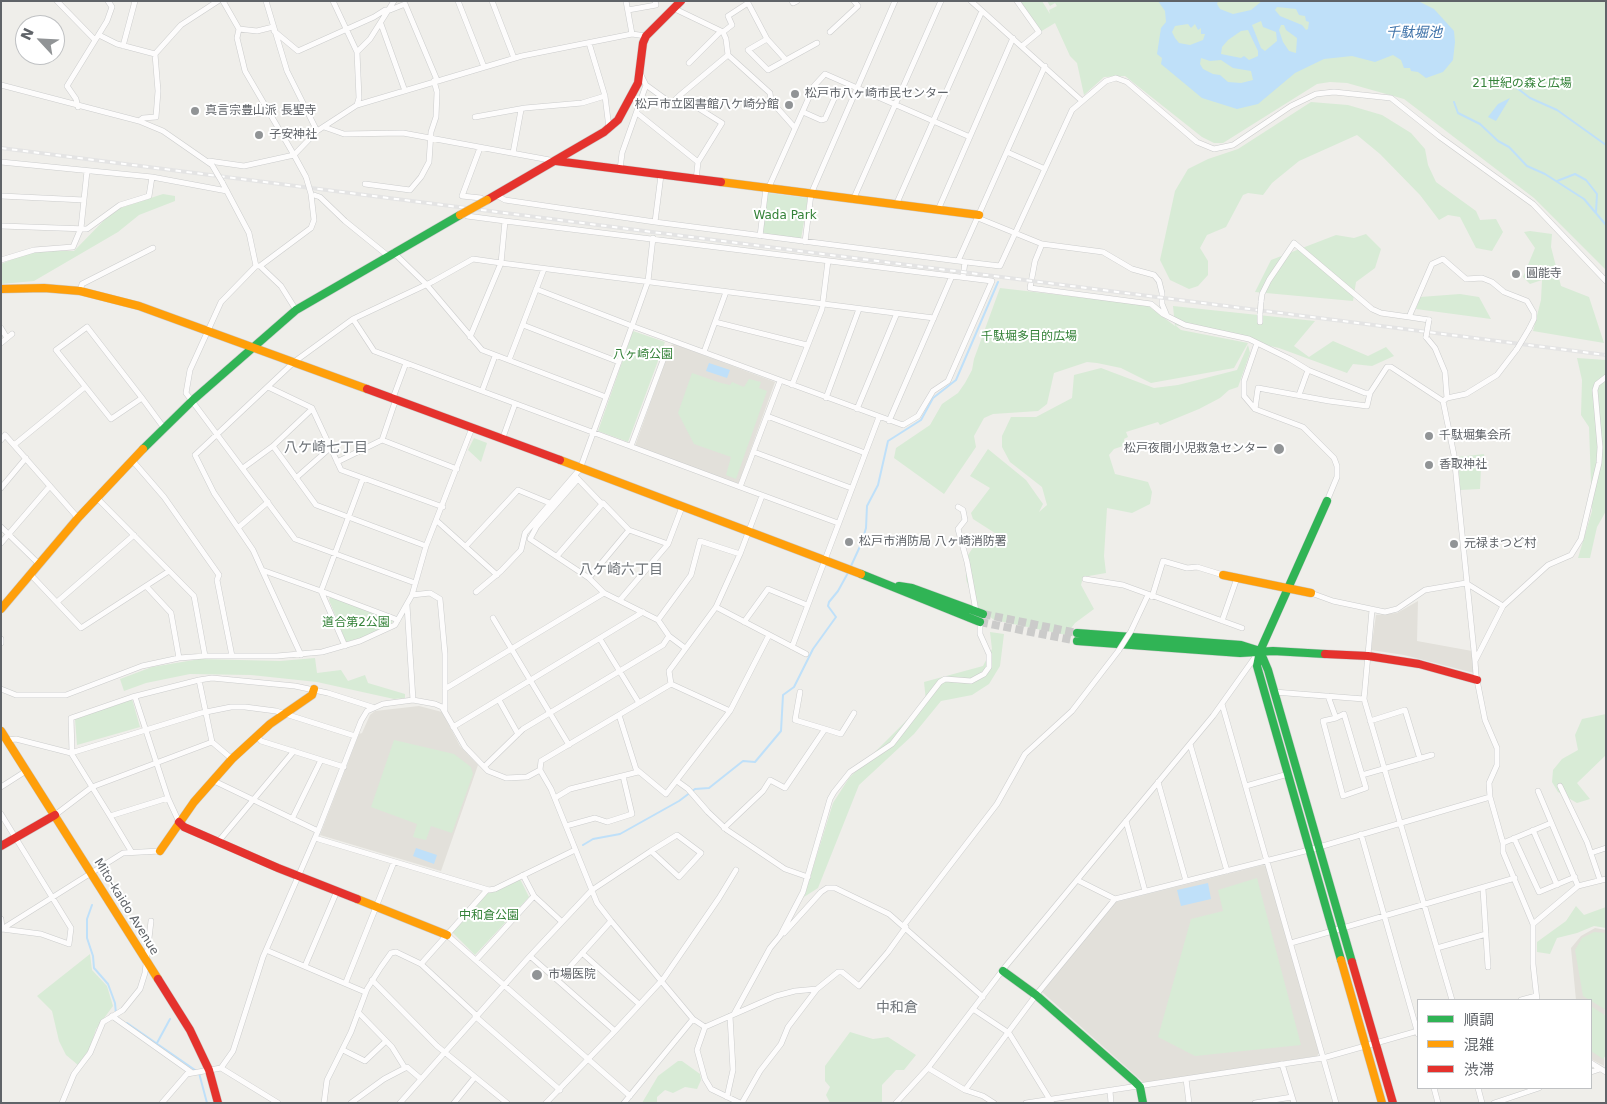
<!DOCTYPE html>
<meta charset="utf-8">
<style>
body{margin:0}
#map{position:relative;width:1607px;height:1104px;overflow:hidden;background:#efeeea;font-family:"DejaVu Sans","Noto Sans JP",sans-serif}
canvas{display:block}
.frame{position:absolute;inset:0;border:2px solid #5f6368;pointer-events:none}
.legend{position:absolute;left:1417px;top:999px;width:175px;height:90px;box-sizing:border-box;background:#fff;border:1px solid #bfc1c3;margin:0;padding:6px 9px;list-style:none;font-size:15px;color:#5f6368}
.legend li{display:flex;align-items:center;gap:10px;height:25px}
.legend b{width:25px;border:1px solid #bfc1c3}
.north{position:absolute;left:15px;top:15px;width:50px;height:50px;box-sizing:border-box;background:#fff;border:1px solid #bfc1c3;border-radius:50%;rotate:295deg;font-size:14px;font-weight:700;line-height:20px;text-align:center;color:#5f6368}
.north::after{content:'';display:block;margin:auto;width:18px;height:22px;background:#919496;clip-path:polygon(50% 0,100% 100%,50% 72%,0 100%)}
</style>
<div id="map">
<canvas width="1607" height="1104"></canvas>
<div class="frame"></div>
<ul class="legend">
<li><b style="height:6px;background:#30b455"></b>順調</li>
<li><b style="height:6px;background:#ff9f0a"></b>混雑</li>
<li><b style="height:6px;background:#e5322d"></b>渋滞</li>
</ul>
<div class="north">N</div>
</div>
<script>
const ctx = document.querySelector('canvas').getContext('2d');
ctx.lineJoin = 'round';
function paint(path, color) {
  ctx.fillStyle = color;
  ctx.fill(path, 'evenodd');
}
function shape(rows) {
  const path = new Path2D();
  for (const r of rows) {
    path.moveTo(r[0], r[1]);
    for (let i = 2; i < r.length; i += 2) path.lineTo(r[i], r[i + 1]);
  }
  return path;
}
function trace(path, color, width, dash) {
  ctx.strokeStyle = color;
  ctx.lineWidth = width;
  ctx.lineCap = dash ? 'butt' : 'round';
  ctx.setLineDash(dash || []);
  ctx.stroke(path);
}
function label(font, color, halo, rows, align = 'center') {
  ctx.font = font + ' "DejaVu Sans","Noto Sans JP",sans-serif';
  ctx.lineWidth = 4;
  ctx.setLineDash([]);
  ctx.textBaseline = 'middle';
  ctx.strokeStyle = halo;
  ctx.fillStyle = color;
  for (const [text, x, y, turn = 0] of rows) {
    ctx.save();
    ctx.translate(x, y);
    ctx.rotate((+turn || 0) * Math.PI / 180);
    ctx.textAlign = isNaN(turn) ? turn : align;
    if (halo) ctx.strokeText(text, 0, 0);
    ctx.fillText(text, 0, 0);
    ctx.restore();
  }
}
paint(shape([
 [674,344,775,382,739,482,737,484,635,446,671,345],
 [1418,601,1417,641,1472,651,1474,673,1404,655,1371,650,1376,615,1397,613],
 [419,706,442,712,460,746,478,765,441,871,320,835,359,734,362,733,370,715,375,711],
 [1263,865,1266,866,1319,1053,1317,1056,1144,1083,1042,992,1116,902],
 [1595,928,1606,930,1604,1066,1591,1059,1591,1000,1576,1000,1571,948,1581,936]
]), '#e2e0da');
paint(shape([
 [1018,1,1042,1,1050,14,1049,10,1057,6,1055,3,1050,6,1047,1,1606,1,1606,270,1534,198,1404,99,1347,83,1330,82,1317,84,1223,143,1214,143,1202,137,1125,76,1104,77,1084,95,1077,63,1070,56,1055,23,1040,32],
 [1311,102,1348,105,1382,115,1411,133,1425,149,1428,165,1436,182,1476,211,1480,220,1496,219,1503,232,1492,251,1476,248,1460,217,1448,215,1439,220,1420,195,1380,154,1357,135,1299,161,1272,183,1263,195,1248,193,1243,195,1226,227,1207,235,1200,248,1208,261,1208,275,1198,286,1189,289,1170,280,1160,260,1175,191,1188,169,1208,159,1238,149],
 [768,193,808,198,801,239,765,234,762,231],
 [163,194,175,196,175,201,139,215,118,232,34,281,1,284,1,264,32,251,74,251,114,210],
 [1530,231,1552,234,1551,247,1561,286,1589,297,1604,343,1533,331,1541,300,1542,280,1530,284,1523,277,1535,248,1524,232],
 [1366,234,1381,249,1375,268,1356,282,1353,301,1255,292,1271,260,1336,235,1354,238],
 [1000,288,1147,305,1175,326,1173,306,1315,321,1294,346,1309,357,1333,341,1368,356,1386,347,1394,356,1372,366,1353,364,1347,373,1279,348,1175,325,1181,330,1248,343,1234,368,1151,383,1121,368,1097,363,1087,362,1054,373,1047,404,1038,411,993,414,984,418,974,436,976,447,944,494,894,458,896,448,930,425,942,404,958,393,965,383,972,370,974,359],
 [1460,294,1479,297,1491,319,1416,309,1420,297],
 [633,331,665,342,628,442,598,431],
 [1248,345,1250,353,1238,387,1229,390,1220,398,1199,409,1160,425,1158,422,1126,432,1128,437,1124,439,1126,445,1114,449,1109,455,1115,474,1148,482,1152,492,1150,504,1132,513,1107,508,1104,556,1106,573,1083,577,1081,585,1094,609,1075,623,1066,635,994,620,974,603,966,579,966,558,976,543,998,535,973,519,971,513,990,488,970,476,988,449,1026,480,1043,504,1039,512,1047,505,1042,487,1010,462,1002,447,1002,436,1011,417,1036,417,1072,398,1074,375,1101,368,1154,388,1178,385,1237,370],
 [1577,358,1606,360,1606,511,1597,527,1590,558,1578,558,1592,511,1589,427,1581,415,1582,380],
 [692,373,721,383,730,385,732,382,744,387,749,379,761,382,759,388,767,391,736,479,726,475,731,457,694,444,678,413],
 [474,438,487,443,481,462,468,450],
 [1484,454,1485,467,1481,468,1480,489,1460,490,1458,457],
 [330,597,393,620,392,623,364,637,346,642,329,600],
 [990,632,1004,634,1000,666,989,684,972,695,941,701,914,734,859,785,818,888,804,897,833,803,849,778,926,701,924,682,983,666,992,649],
 [315,658,317,673,341,670,348,681,365,675,368,683,405,694,405,698,394,699,317,682,251,675,190,674,146,683,124,691,120,679,152,667,200,659,280,661],
 [132,699,140,727,77,745,75,719],
 [1606,714,1606,755,1577,783,1590,799,1577,803,1558,792,1552,782,1553,770,1562,759,1578,750,1575,735,1582,719],
 [394,740,454,754,471,767,473,774,452,833,431,826,426,840,413,837,417,824,371,807],
 [1257,878,1301,1045,1195,1056,1158,1037,1191,919,1223,911,1218,890],
 [520,879,529,897,475,955,452,932,486,893,494,892],
 [1576,906,1584,915,1606,907,1606,928,1594,926,1577,933,1557,938,1550,954,1537,952,1537,942,1566,921],
 [1594,932,1606,933,1606,1010,1583,996,1575,950,1582,938],
 [90,954,92,970,107,986,113,1006,96,1029,90,1048,78,1065,66,1055,59,1041,52,1011,37,996],
 [1591,1006,1606,1016,1606,1055,1603,1059,1591,1051],
 [850,1032,873,1039,888,1037,916,1055,904,1070,896,1070,882,1085,882,1103,830,1103,826,1095,830,1087,825,1081,825,1066],
 [678,1061,682,1061,700,1074,701,1080,697,1089,685,1087,673,1093,665,1090,657,1097,657,1103,642,1103,658,1076]
]), '#d8ebd6');
paint(shape([
 [1158,1,1218,1,1217,4,1220,9,1233,14,1251,10,1262,1,1418,1,1434,9,1454,31,1455,42,1453,60,1443,72,1426,78,1418,72,1411,71,1410,68,1404,68,1401,60,1393,55,1375,62,1352,56,1324,59,1295,73,1258,104,1237,109,1202,98,1161,64,1162,58,1157,54,1161,28,1166,22,1165,11],
 [1277,7,1296,9,1299,15,1305,16,1306,21,1309,22,1308,29,1306,30,1302,25,1280,16,1275,10],
 [1261,21,1263,27,1276,32,1277,41,1265,51,1261,48,1252,25],
 [1188,24,1191,28,1195,24,1198,30,1201,28,1201,34,1205,34,1203,40,1190,45,1179,43,1175,38,1172,32,1175,26],
 [1281,25,1284,25,1286,30,1297,38,1296,53,1289,51,1283,42,1279,30],
 [1248,30,1258,51,1258,56,1249,60,1244,56,1241,58,1221,54,1222,47,1228,40,1241,31],
 [1201,58,1210,61,1221,60,1233,68,1251,71,1253,80,1241,83,1228,82,1220,75,1213,74,1203,69,1200,64],
 [1510,98,1496,121,1488,117,1498,104],
 [709,363,730,370,727,378,706,371],
 [416,848,437,855,434,864,413,856],
 [1208,883,1211,899,1181,906,1177,890]
]), '#bfe0f9');
trace(shape([
 [1513,85,1530,98,1557,110,1606,145],
 [1454,102,1458,113,1480,124,1498,141,1509,147,1527,166,1545,174,1584,199,1606,225],
 [1557,181,1575,174,1586,180,1597,194,1596,212],
 [851,566,862,542,866,528,867,506,878,485,888,441,921,420,933,398,956,380,998,282],
 [583,845,593,839,620,834,679,801,695,789,709,788,743,761,755,762,781,731,783,695,794,687,813,649,836,617,828,606,829,602,838,591,849,571],
 [92,905,87,919,87,938,93,956,94,968,108,984,115,1003,116,1014],
 [127,1023,195,1070],
 [157,1043,170,1019],
 [199,1073,207,1103]
]), '#bfe0f9', 2);
trace(shape([
 [983,614,1077,633],
 [980,622,1077,641]
]), '#cbcbca', 8, [8, 4]);
const street = shape([
 [57,1,95,40],
 [223,1,239,29,257,31,273,27],
 [266,1,287,71,317,131],
 [458,1,484,67],
 [492,1,514,58],
 [626,1,632,34],
 [747,1,767,39,786,60],
 [792,1,793,3,797,1],
 [971,1,1082,101],
 [1017,1,1039,32,1022,46],
 [673,8,723,32,726,39,728,55,770,93,771,101,795,128],
 [628,10,656,5,655,1],
 [381,24,405,91],
 [239,29,237,38,245,71,294,155,317,131,357,105,359,98,357,52,333,1],
 [274,31,298,51,374,17,385,10,390,10,405,4,437,80],
 [723,32,732,25,728,16,748,3],
 [830,32,858,6,854,1],
 [99,35,117,44,155,54,181,25,218,1],
 [767,39,748,50,768,70,817,43],
 [589,43,605,96,609,128],
 [123,46,135,1],
 [357,52,370,39,394,1],
 [689,63,720,32],
 [1045,66,958,261,1000,266,1072,110,1106,81,1116,78,1127,82,1197,142,1214,149,1233,145,1291,106,1316,94,1334,92,1391,98,1440,137,1533,204,1606,281],
 [1,85,139,121,163,131,212,165],
 [646,85,668,101,674,101,679,96,722,123,698,162],
 [679,96,728,55],
 [357,105,522,56,632,34,646,36],
 [78,107,76,99,67,86,107,21,112,7,108,1],
 [803,112,821,120,825,119,834,99,833,94,814,86],
 [637,113,698,162,696,180],
 [475,117,525,108,582,103,605,96],
 [139,121,143,118,156,117,158,91,155,54],
 [324,127,344,134,403,133,555,161],
 [480,148,462,196,481,198,483,202],
 [1007,152,1045,169],
 [513,153,521,110],
 [209,161,244,166,294,155,306,177],
 [1,162,152,177,227,191],
 [620,170,622,153,646,85,640,73],
 [222,182,249,233,256,266],
 [365,184,410,190,421,177,429,162,431,132,436,117,437,92,434,81],
 [768,189,814,86,825,74,970,137],
 [496,195,505,200,655,222,661,175],
 [1,196,84,200],
 [853,200,941,1],
 [896,205,982,11],
 [938,210,1013,38],
 [466,212,467,216,505,221,501,263,934,318],
 [978,218,1042,244,1103,252,1132,269,1154,275,1159,281,1162,293,1162,304,1167,316],
 [655,222,958,261],
 [1,226,87,229,120,205,149,196,152,177],
 [760,236,766,188],
 [805,242,811,194,895,1],
 [1042,244,1035,261,1030,288,1151,304,1163,314,1185,325,1249,339,1290,359,1308,370,1365,393,1370,393,1387,367,1391,367,1443,401,1454,455,1475,661],
 [393,252,426,284,482,350,606,397],
 [387,255,345,221,320,197,311,194,314,220,311,228,260,266,256,266,221,302,190,370,186,393,295,539,415,583],
 [1,260,34,250,73,247,81,228,87,171],
 [260,266,281,286,296,310],
 [963,277,965,262],
 [536,289,632,326,648,281,653,238],
 [80,291,82,284,153,248],
 [1261,302,1262,294,1269,280,1294,243,1372,309,1381,313,1409,317],
 [353,319,374,351,740,487],
 [1429,320,1409,317,1432,264,1443,259,1466,279,1482,278,1492,282,1504,292,1527,301,1534,313,1534,319,1529,329],
 [715,322,807,345],
 [1260,322,1260,314],
 [523,325,619,362],
 [1,328,7,338],
 [1426,337,1435,348,1445,372,1447,398],
 [1,343,12,334],
 [1257,343,1244,381,1244,396,1255,409,1303,427,1334,458,1337,466,1337,477,1327,501],
 [704,352,726,292],
 [509,360,544,269],
 [780,381,740,487,838,523],
 [792,385,822,309,828,261],
 [268,387,312,408,341,470,443,507],
 [482,391,495,356],
 [1299,395,1308,370],
 [142,398,111,419,56,350,87,327,142,398,164,428],
 [393,398,406,363],
 [826,398,859,309],
 [1443,401,1447,398,1466,394,1497,375,1517,349],
 [857,409,897,313],
 [1255,409,1258,388,1329,401,1367,406,1370,393],
 [767,416,865,453],
 [889,421,952,276],
 [1,440,5,435,78,518],
 [382,440,457,469],
 [502,440,515,404],
 [14,445,85,387],
 [273,446,312,409],
 [631,446,665,355],
 [754,452,851,488],
 [132,460,164,497,219,575,217,580,232,656],
 [337,462,382,440,396,399],
 [243,468,273,446,316,505,426,546],
 [296,478,330,448],
 [577,478,602,504],
 [578,479,537,526,530,539,589,578,604,593,658,620,669,636,685,648],
 [1,488,26,458],
 [97,498,194,596,205,656],
 [958,507,963,510,965,520,958,529,967,562,976,611],
 [437,521,497,575],
 [1,527,39,564],
 [239,527,268,502],
 [1,543,50,486],
 [668,544,682,507],
 [466,546,518,490,552,504],
 [557,556,603,503,629,530,668,544,620,600],
 [262,570,253,550,214,493,195,455,294,362,353,319,432,282,473,259,501,263,470,337],
 [30,574,81,628,169,571],
 [589,578,629,530],
 [1085,579,1123,585,1242,628],
 [146,586,171,613,179,658],
 [476,592,501,571,521,550,525,533,580,469,632,326,903,425,918,416,933,391,948,381,992,281,505,221],
 [1311,593,1333,601,1385,612,1397,609,1425,590,1466,583,1503,606,1548,565,1571,555,1581,539,1599,463,1600,447,1595,390,1597,384,1606,377],
 [412,595,430,593,440,599,445,654,445,710],
 [1152,597,1163,561,1187,568,1197,567,1223,575],
 [57,602,134,535],
 [407,605,413,700],
 [1503,606,1475,661,1476,675,1485,720,1497,748,1497,765,1489,783,1490,797,1503,843,1503,852,1533,924,1533,964,1537,1000],
 [716,607,806,654],
 [1372,610,1364,699,1452,1000],
 [493,618,569,745],
 [658,620,691,575,700,541,740,554],
 [1222,621,1237,578],
 [744,622,768,589,807,605],
 [1131,631,1148,595],
 [1,639,1,643],
 [600,639,639,703],
 [345,646,321,591,398,620],
 [792,647,879,417],
 [301,655,262,570,321,591,363,478],
 [199,680,212,742],
 [671,684,669,671,716,607,740,554,762,496],
 [1,689,16,695,66,695,142,666,179,658,205,656,277,656,322,652,360,641,395,625,412,595,426,546,472,428],
 [445,689,604,593],
 [1274,692,1364,699],
 [1328,696,1336,718,1323,721,1343,796,1366,788,1344,714,1336,718],
 [499,700,518,734],
 [1222,704,1336,1103],
 [730,711,671,684,541,761,540,770,551,789,597,903,611,921,693,1019,705,1027,776,996,795,991,817,989,838,972,842,972,859,986,888,952,906,927],
 [619,715,636,769,666,794,730,711,769,635],
 [1370,721,1405,710,1420,759],
 [453,727,643,612],
 [825,729,841,734,854,713],
 [257,736,261,741,344,767],
 [8,740,16,739,71,753,201,713,231,707,245,707,276,711,355,736],
 [1190,744,1227,871],
 [72,752,71,718,132,697,199,680,212,678,295,686,328,693,372,707],
 [71,753,110,816,168,798,135,697],
 [485,766,523,729,663,645,669,636],
 [1362,775,1432,755],
 [212,780,318,831],
 [677,781,688,789,708,812,727,830,785,869,808,877],
 [1158,782,1186,881],
 [1246,786,1288,774],
 [1560,786,1587,842,1600,880],
 [1,787,26,771],
 [1538,791,1578,886],
 [168,798,179,822],
 [555,798,570,789,638,772],
 [1,814,71,928,69,944,41,934,2,929,1,919],
 [55,815,92,787,212,742,232,759],
 [110,816,131,851],
 [292,819,321,760],
 [1126,821,1145,891],
 [566,826,595,818,607,822,632,814,623,776],
 [724,828,763,791,770,780,785,788,825,729,795,720,800,692],
 [1533,830,1557,885],
 [1361,834,1418,1034],
 [315,838,489,890,495,889,575,850],
 [1514,838,1539,892,1575,877],
 [218,842,294,751],
 [1503,843,1551,823],
 [1591,853,1606,848],
 [523,875,534,896,561,921],
 [1077,880,1115,899,1309,850,1490,797],
 [1483,889,1488,967],
 [1533,924,1578,886,1606,879],
 [904,925,997,804,1025,754,1072,711,1119,650],
 [2,929,123,853,160,851],
 [784,933,821,892,827,888,835,888,889,914,983,997],
 [447,935,630,1096],
 [1291,943,1515,878],
 [1437,948,1486,934],
 [266,950,365,992],
 [582,953,639,1004],
 [476,960,534,896],
 [305,966,337,891],
 [372,980,437,1046,507,1103],
 [558,980,611,921],
 [346,982,394,862],
 [1521,1000,1536,996],
 [973,1009,1009,1033,1052,1103],
 [358,1012,392,1047,405,1068],
 [734,1014,770,948,780,936,803,892,830,799,834,792,850,772,892,744,940,682,945,679,971,681,984,674,989,667,989,654,980,634,980,622],
 [476,1015,421,964,487,890],
 [112,1016,191,1072],
 [475,1016,560,1090],
 [705,1027,697,1050,705,1079,711,1089,740,1103],
 [615,1031,664,978,719,898,736,870],
 [343,1050,365,1061,386,1041],
 [1591,1063,1606,1072],
 [1282,1064,1294,1103],
 [221,1068,233,1051,263,957,318,831,361,721,367,711,383,704,413,700,435,704,442,707,465,747,488,771,506,778,527,777,540,770],
 [928,1068,965,1090,983,1096,994,1103],
 [1591,1072,1600,1069],
 [1186,1079,1189,1103],
 [1434,1088,1438,1103],
 [1478,1088,1482,1103],
 [965,1090,1036,995,1115,899],
 [1110,1091,1111,1103],
 [727,1097,733,1070,730,1016],
 [62,1103,74,1074,90,1053,103,1022,123,1010,140,989,145,973,151,921],
 [162,1103,187,1074,221,1068,278,1103],
 [324,1103,327,1080,351,1032,367,989,381,967,391,953,396,952,421,964],
 [351,1103,384,1079,407,1067,421,1079],
 [400,1103,530,956],
 [454,1103,475,1077],
 [546,1103,615,1031,530,956,592,890,651,851,677,835,701,853,679,877,651,851],
 [624,1103,693,1019],
 [742,1103,760,1071,781,1044,788,1027,817,989],
 [896,1103,928,1068,1005,967,1213,716,1258,653],
 [1026,1103,1323,1058,1418,1031],
 [1255,1103,1292,1097],
 [1494,1103,1539,1088]
]);
const fast = shape([
 [143,449,193,400,296,310,460,215],
 [1327,501,1260,651,1257,666,1341,960],
 [861,574,980,622],
 [899,586,912,588,983,614],
 [1077,633,1241,645,1260,651,1268,670,1352,962],
 [1077,641,1240,653,1273,651,1325,654],
 [1003,971,1036,995,1134,1081,1140,1087,1143,1103]
]);
const slow = shape([
 [721,182,979,215],
 [1,289,44,288,80,291,139,306,367,389],
 [560,460,861,574],
 [1223,575,1311,593],
 [1,609,78,518,143,449],
 [1,731,158,979],
 [160,851,194,802,232,759,270,724,312,695,314,689],
 [357,899,447,935],
 [1341,960,1382,1103]
]);
const jam = shape([
 [556,161,721,182],
 [487,200,604,132,618,120,638,83,643,43,646,36,681,1],
 [367,389,560,460],
 [1325,654,1368,656,1419,664,1477,680],
 [179,822,184,827,278,868,357,899],
 [1,846,55,815],
 [1352,962,1393,1103],
 [158,979,190,1030,209,1070,218,1103]
]);
trace(street, '#cbcccc', 6);
trace(fast, '#cacacb', 9);
trace(slow, '#cacacb', 9);
trace(jam, '#cacacb', 9);
trace(street, '#fdfcfc', 5);
trace(fast, '#30b455', 8);
trace(slow, '#ff9f0a', 8);
trace(jam, '#e5322d', 8);
const rail = shape([
 [1,148,1606,355]
]);
trace(rail, '#e4e4e4', 4);
trace(rail, '#fff', 2, [5.5]);
const streetBridge = shape([
 [212,165,222,182],
 [306,177,311,194],
 [1260,314,1261,302],
 [1426,337,1429,320],
 [1517,349,1529,329],
 [1119,650,1131,631]
]);
const slowBridge = shape([
 [460,215,487,200]
]);
trace(streetBridge, '#cbcccc', 6, []);
trace(slowBridge, '#cacacb', 9, []);
trace(streetBridge, '#fdfcfc', 5);
trace(slowBridge, '#ff9f0a', 8);
for (const [x, y, r, color] of [
 [795,94,5,"#919496"],
 [789,105,5,"#919496"],
 [195,111,5,"#919496"],
 [259,135,5,"#919496"],
 [1516,274,5,"#919496"],
 [1429,436,5,"#919496"],
 [1279,449,6,"#919496"],
 [1429,465,5,"#919496"],
 [849,542,5,"#919496"],
 [1454,544,5,"#919496"],
 [537,975,6,"#919496"]
]) {
  const dot = new Path2D();
  dot.arc(x, y, r, 0, 2 * Math.PI);
  ctx.fillStyle = color;
  ctx.fill(dot);
  trace(dot, '#fff', 2);
}
label('12px', '#348238', '#fff', [
 ["21世紀の森と広場",1522,84],
 ["Wada Park",785,216],
 ["千駄堀多目的広場",1029,337],
 ["八ヶ崎公園",643,355],
 ["道合第2公園",356,623],
 ["中和倉公園",489,916]
]);
label('12px', '#5f6368', '#fff', [
 ["松戸市八ヶ崎市民センター",805,94],
 ["松戸市立図書館八ケ崎分館",779,105,"right"],
 ["真言宗豊山派 長聖寺",205,111],
 ["子安神社",269,135],
 ["圓能寺",1526,274],
 ["千駄堀集会所",1439,436],
 ["松戸夜間小児救急センター",1268,449,"right"],
 ["香取神社",1439,465],
 ["松戸市消防局 八ヶ崎消防署",859,542],
 ["元禄まつど村",1464,544],
 ["市場医院",548,975]
], 'left');
label('12px', '#5f6368', '#fff', [
 ["Mito-kaido Avenue",126,907,58]
]);
label('italic 14px', '#4174aa', '#fff', [
 ["千駄堀池",1414,33]
]);
label('14px', '#70757a', '#fff', [
 ["八ケ崎七丁目",326,448],
 ["八ケ崎六丁目",621,570],
 ["中和倉",897,1008]
]);
</script>
